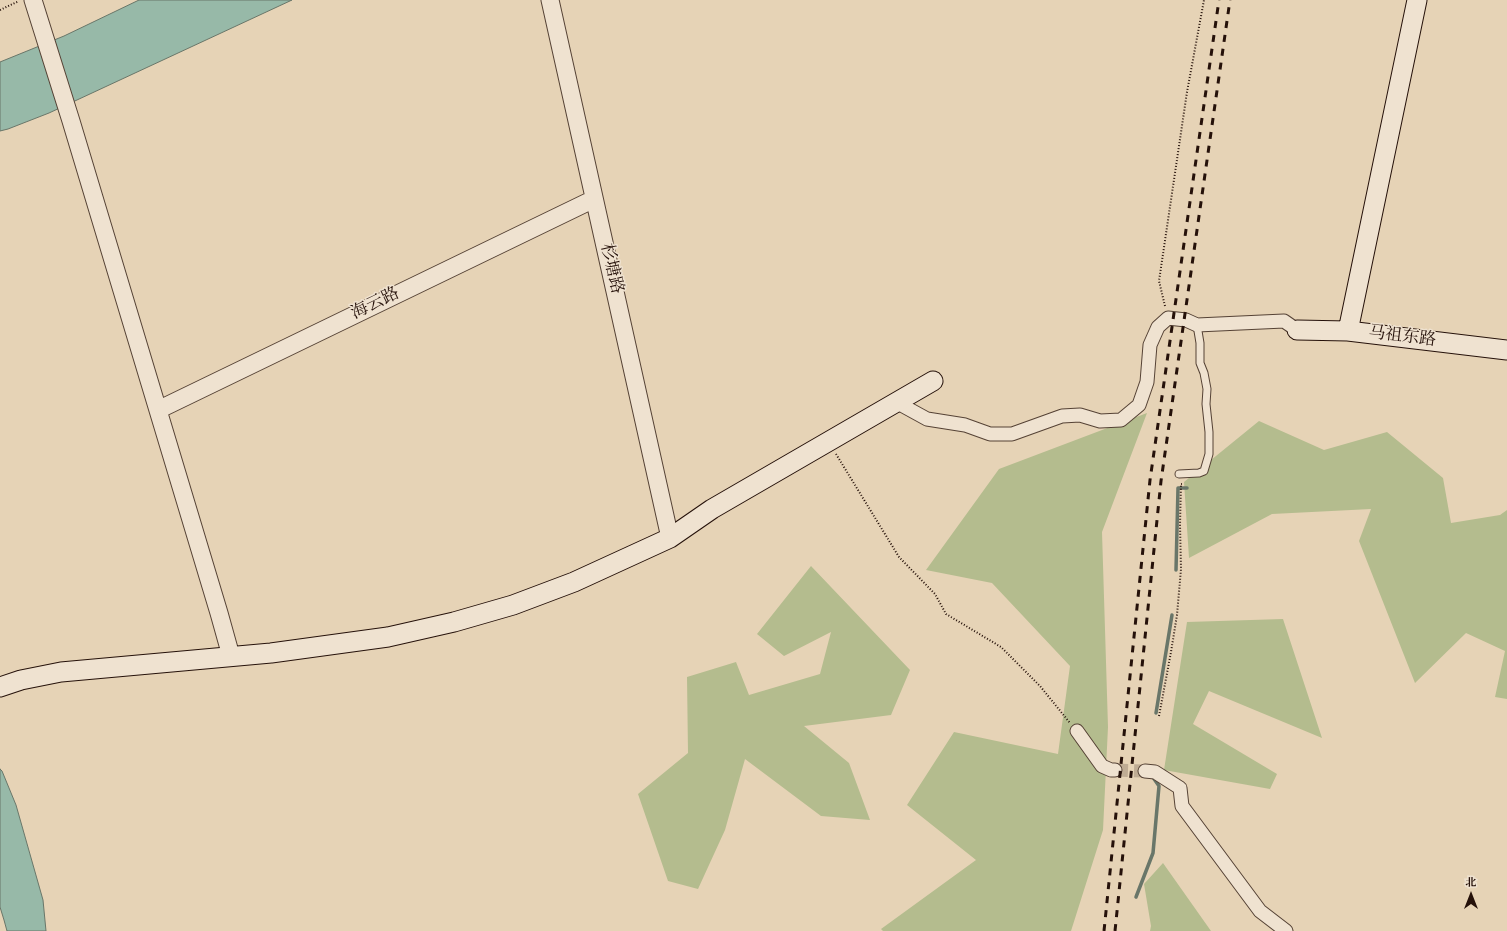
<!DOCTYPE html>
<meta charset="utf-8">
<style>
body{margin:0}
#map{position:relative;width:1507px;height:931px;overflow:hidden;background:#e6d3b6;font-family:"Sorts Mill Goudy","Noto Serif SC",serif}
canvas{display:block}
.north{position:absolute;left:1451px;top:875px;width:40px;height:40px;-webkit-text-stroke:3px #efe2d0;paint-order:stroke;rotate:0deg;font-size:11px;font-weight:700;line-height:16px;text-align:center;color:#25110a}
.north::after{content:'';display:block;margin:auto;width:14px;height:18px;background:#25110a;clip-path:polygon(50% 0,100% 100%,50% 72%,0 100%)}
</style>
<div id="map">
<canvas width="1507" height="931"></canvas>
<div class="north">北</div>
</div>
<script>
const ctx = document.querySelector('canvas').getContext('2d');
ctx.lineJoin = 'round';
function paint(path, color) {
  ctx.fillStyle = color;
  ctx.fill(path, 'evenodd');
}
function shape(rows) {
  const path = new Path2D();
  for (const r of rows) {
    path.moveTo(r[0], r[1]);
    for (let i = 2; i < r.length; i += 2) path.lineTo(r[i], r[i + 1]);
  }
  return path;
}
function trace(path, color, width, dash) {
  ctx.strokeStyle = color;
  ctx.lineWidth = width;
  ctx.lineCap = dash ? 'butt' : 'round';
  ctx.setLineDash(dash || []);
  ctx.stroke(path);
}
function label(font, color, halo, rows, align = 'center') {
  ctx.font = font + ' "Sorts Mill Goudy","Noto Serif SC",serif';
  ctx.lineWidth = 3;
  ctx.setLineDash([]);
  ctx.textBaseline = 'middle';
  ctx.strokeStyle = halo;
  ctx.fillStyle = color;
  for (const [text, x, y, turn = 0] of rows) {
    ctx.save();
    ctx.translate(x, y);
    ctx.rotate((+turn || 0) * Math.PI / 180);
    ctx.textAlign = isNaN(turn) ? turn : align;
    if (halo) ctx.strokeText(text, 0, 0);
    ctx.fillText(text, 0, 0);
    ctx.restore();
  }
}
paint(shape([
 [1147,413,1102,532,1108,727,1103,830,1071,931,883,931,881,929,976,860,907,805,954,732,1058,754,1070,666,992,583,926,570,999,469],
 [1259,421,1324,450,1387,432,1443,478,1451,523,1500,515,1507,510,1507,699,1495,697,1505,651,1466,633,1415,683,1359,541,1371,509,1272,514,1189,558,1184,482],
 [811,566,910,670,891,715,804,726,849,763,870,820,821,816,745,759,725,830,698,889,668,881,638,794,688,753,687,677,736,662,749,695,820,674,831,632,784,656,757,634],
 [1283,619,1322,738,1209,691,1193,724,1277,774,1270,789,1164,770,1187,622],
 [1163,863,1211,931,1150,931,1151,926,1144,884]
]), '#b4bc8e');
const water = shape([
 [139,0,292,0,49,113,8,129,0,131,0,62,64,36,139,0],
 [0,769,2,771,16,805,43,900,46,931,7,931,4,920,0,907,0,769]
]);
paint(water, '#97b9a8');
trace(water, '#697669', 1);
trace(shape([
 [1176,570,1178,488,1187,488],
 [1156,713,1172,615],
 [1136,897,1153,853,1159,786,1152,776]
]), '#697669', 3.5);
trace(shape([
 [1115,770,1145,771]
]), '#bfac94', 13, [13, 6]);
const service = shape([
 [1179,474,1199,473,1204,471,1209,454,1209,432,1206,404,1207,389,1204,373,1200,363,1200,343,1197,325]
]);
const minor = shape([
 [896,402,927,419,965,425,990,434,1012,434,1062,416,1080,415,1100,421,1121,420,1139,405,1147,382,1150,345,1158,327,1168,318,1186,320,1197,325,1284,321,1297,330],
 [1077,731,1102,766,1111,770,1115,770],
 [1145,771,1155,772,1180,788,1182,806,1260,911,1286,931]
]);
const tertiary = shape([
 [33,0,71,121,219,613,231,656],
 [550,0,670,538],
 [158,410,594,199]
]);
const secondary = shape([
 [1297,330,1348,331,1507,350],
 [1348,331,1417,0],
 [0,687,21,680,61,672,271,653,388,637,454,622,513,605,574,582,670,538,712,509,933,381]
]);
trace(service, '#554235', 9);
trace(minor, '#554235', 15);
trace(tertiary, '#554235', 19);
trace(secondary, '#25110a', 21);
trace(shape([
 [0,10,19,1],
 [1165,306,1159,281,1187,92,1204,0],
 [836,454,899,557,935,594,946,614,1001,647,1040,686,1070,723],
 [1159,716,1171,652,1177,615,1181,569,1180,525,1181,484,1182,484]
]), '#25110a', 2, [1, 2]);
trace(service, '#efe2d0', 7);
trace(minor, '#efe2d0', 13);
trace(tertiary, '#efe2d0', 17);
trace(secondary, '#efe2d0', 19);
trace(shape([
 [1104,931,1150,480,1219,0],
 [1115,931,1161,481,1230,0]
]), '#25110a', 3, [7, 7]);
label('17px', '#25110a', '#efe2d0', [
 ["杉塘路",610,269,77],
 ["海云路",376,305,-26],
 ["马祖东路",1402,338,7]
]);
</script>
